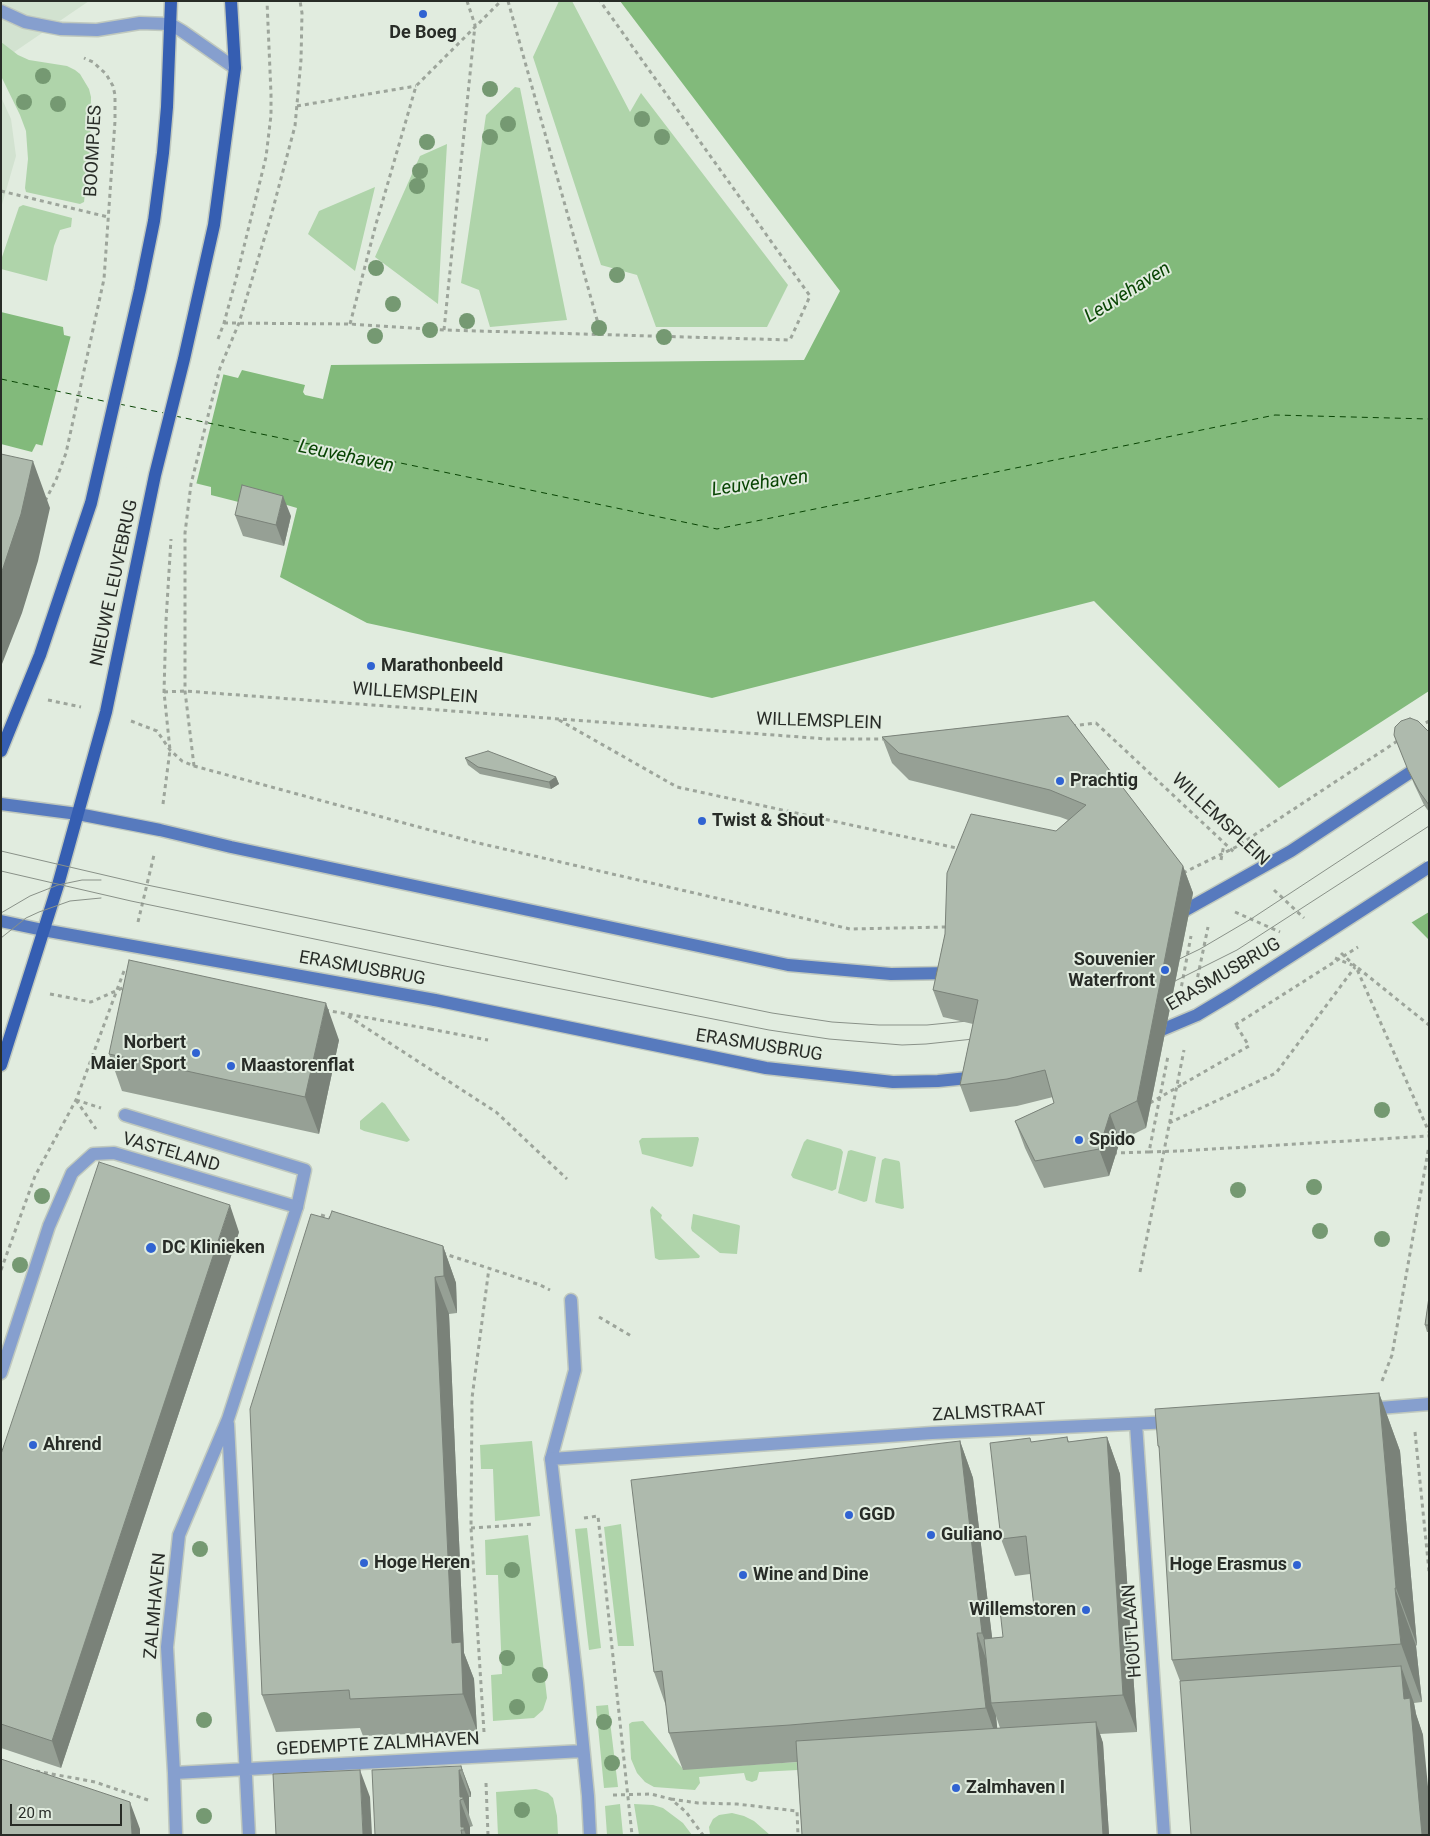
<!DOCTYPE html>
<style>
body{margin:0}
#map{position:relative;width:1430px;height:1836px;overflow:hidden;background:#e1ecdf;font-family:Roboto,sans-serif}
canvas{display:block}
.frame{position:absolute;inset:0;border:2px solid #282c27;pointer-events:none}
.scale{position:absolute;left:10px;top:1804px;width:112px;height:22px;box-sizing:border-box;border:2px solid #282c27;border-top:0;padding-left:6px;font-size:15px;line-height:18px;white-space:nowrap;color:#282c27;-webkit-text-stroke:4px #e1ecdf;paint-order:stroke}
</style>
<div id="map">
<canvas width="1430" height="1836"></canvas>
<div class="frame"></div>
<div class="scale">20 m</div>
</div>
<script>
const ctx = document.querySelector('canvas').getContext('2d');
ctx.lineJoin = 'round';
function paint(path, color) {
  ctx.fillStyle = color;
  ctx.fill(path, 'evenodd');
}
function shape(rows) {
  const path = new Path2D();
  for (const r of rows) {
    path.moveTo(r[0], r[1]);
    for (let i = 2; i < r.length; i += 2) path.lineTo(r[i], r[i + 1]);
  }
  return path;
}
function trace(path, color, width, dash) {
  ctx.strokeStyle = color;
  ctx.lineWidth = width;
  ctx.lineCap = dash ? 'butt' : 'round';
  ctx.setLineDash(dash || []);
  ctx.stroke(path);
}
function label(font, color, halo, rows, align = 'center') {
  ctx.font = font + ' Roboto,sans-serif';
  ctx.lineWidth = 4;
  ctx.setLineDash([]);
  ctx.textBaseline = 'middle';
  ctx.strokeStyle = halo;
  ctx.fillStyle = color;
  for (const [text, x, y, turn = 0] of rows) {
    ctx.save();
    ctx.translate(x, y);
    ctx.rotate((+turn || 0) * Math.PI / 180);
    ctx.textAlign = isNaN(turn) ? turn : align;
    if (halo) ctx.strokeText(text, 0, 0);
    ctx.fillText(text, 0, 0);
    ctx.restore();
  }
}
paint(shape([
 [1,1,89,1,1,61],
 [1,97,11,119,16,156,1,208]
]), '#d2e2d0');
paint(shape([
 [559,1,572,1,630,112,641,93,788,285,767,327,656,327,637,275,601,265,533,57],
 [1,42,18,55,29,60,67,66,75,70,80,74,89,89,91,97,90,151,84,202,80,204,26,192,25,188,28,159,26,131,20,115,1,76],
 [515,87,520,88,567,320,490,327,479,290,461,283,486,115],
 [447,144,444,195,438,304,375,257,420,156],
 [375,187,355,271,308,234,319,211],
 [23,205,72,218,71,227,60,230,54,246,47,281,1,269,1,260,19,207],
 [382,1102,385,1104,410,1140,407,1142,364,1131,360,1129,360,1121],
 [698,1137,699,1139,693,1166,691,1167,642,1154,639,1141,642,1138],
 [807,1139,841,1149,843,1152,836,1189,832,1191,793,1178,791,1175,804,1142],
 [851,1150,876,1157,867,1201,864,1202,838,1193,848,1151],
 [885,1158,899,1161,900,1163,904,1208,902,1209,876,1203,875,1201,882,1160],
 [652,1206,662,1215,661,1218,700,1256,699,1258,659,1260,655,1258,650,1210],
 [693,1214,739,1225,740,1226,737,1254,720,1253,692,1231,691,1228],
 [532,1441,540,1516,495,1521,493,1469,481,1469,480,1445],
 [621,1524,634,1646,618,1646,604,1527],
 [587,1528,601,1648,589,1650,575,1529],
 [528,1535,547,1698,543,1710,534,1718,493,1721,491,1675,502,1674,498,1575,486,1575,485,1540],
 [608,1705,618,1787,604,1788,596,1706],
 [643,1721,683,1769,798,1762,798,1770,759,1772,757,1780,752,1782,746,1780,744,1773,699,1777,700,1783,695,1790,654,1787,645,1782,637,1773,631,1759,629,1724,632,1722],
 [536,1789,548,1793,553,1798,557,1816,558,1835,498,1835,496,1792],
 [620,1804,623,1835,607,1835,605,1806],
 [634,1804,653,1805,663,1808,683,1823,692,1835,639,1835],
 [732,1813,744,1816,754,1821,770,1835,710,1835,709,1827,713,1819,719,1815]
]), '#afd4aa');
paint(shape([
 [620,1,1429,1,1429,940,1094,601,712,698,367,623,280,577,297,508,280,503,274,511,211,495,211,487,36,444,32,452,1,444,1,312,63,327,64,335,238,378,242,370,305,385,303,392,305,395,323,399,331,365,804,360,840,291]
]), '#82ba7b');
paint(shape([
 [71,335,224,372,196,485,42,447],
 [1429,691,1429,912,1409,924,1276,790]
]), '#e1ecdf');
trace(shape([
 [1,379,108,402],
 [119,404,164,413],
 [175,416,717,529,1275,415,1429,419]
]), '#094504', 1, [6, 5]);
const service = shape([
 [125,1115,305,1170,297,1207],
 [551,1459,575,1370,571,1300]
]);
const minor = shape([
 [1,11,25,22,61,29,97,30,140,23,170,24,182,31,235,68],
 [1,1373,49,1226,72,1173,93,1154,114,1153,297,1207,228,1419,179,1535,167,1647,174,1773,176,1835],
 [1367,1409,1429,1404],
 [228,1424,249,1835],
 [1136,1424,1164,1835],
 [174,1773,583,1751],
 [590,1835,588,1796,577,1683,551,1459,932,1433,1172,1422]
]);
const secondary = shape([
 [1,804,78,814,160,830,231,847,788,965,891,974,952,973],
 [1,921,43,930,435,1000]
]);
const primary = shape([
 [1,751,40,655,91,503,140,290,154,221,163,153,167,107,171,1],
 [1,1065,58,885,106,712,155,475,184,359,214,225,235,68,231,1]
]);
trace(service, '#c0c9be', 15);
trace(minor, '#c0c9be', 15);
trace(secondary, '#c0c9be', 15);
trace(primary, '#c0c9be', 15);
trace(shape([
 [508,1,601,334],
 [297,106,416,86],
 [1,191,108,217],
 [224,323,350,324,444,330,790,340,810,296,600,1],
 [350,324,376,224,416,86,501,1],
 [444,330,475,25,467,1],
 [218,339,224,323,236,279,266,157,271,115,271,94,267,1],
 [45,501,56,480,66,453,104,279,115,121,115,95,113,86,106,74,93,62,84,58],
 [164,692,185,691,827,739,887,739],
 [48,700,81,707],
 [559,720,677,787,961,849],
 [131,721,157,731,170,750,182,761,194,766,474,842,850,929,947,927],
 [1072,726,1096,723,1235,853],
 [194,766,185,691,185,533,191,484,220,368,239,323,271,216,295,126,301,60,302,13,300,1],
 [163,804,170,750,164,692,166,621,171,539],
 [1221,860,1224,844],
 [1274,890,1304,918],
 [1235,912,1280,932],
 [138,922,154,855],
 [1341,953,1356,967,1429,1132],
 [1335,958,1352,965],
 [1358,968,1429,1025],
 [1196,985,1208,927],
 [50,994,91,1002,127,986],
 [1180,994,1191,936],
 [325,1010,430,1029],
 [348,1016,496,1112,567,1179],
 [1183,1084,1249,1046,1236,1025],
 [76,1100,96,1129],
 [76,1100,101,1108],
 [1169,1123,1276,1073,1355,967],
 [1180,1151,1429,1136],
 [1113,1153,1149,1152,1168,1056],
 [321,1215,334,1219],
 [442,1253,540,1285,550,1290],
 [1,1270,35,1176,76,1100,124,971],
 [1140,1272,1184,1050],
 [599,1317,633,1337],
 [1382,1381,1392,1355,1429,1146],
 [1415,1432,1429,1571],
 [584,1518,598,1516,632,1835],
 [471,1528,533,1524],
 [484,1732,471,1528,472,1398,489,1268],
 [36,1771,95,1782,148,1800],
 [486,1783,488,1835],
 [613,1795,651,1794,671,1799,686,1812,703,1835],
 [671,1799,698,1803,737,1804,797,1811,798,1835]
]), '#9da59b', 3, [4, 4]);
trace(service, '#869fce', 12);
trace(minor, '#869fce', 12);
trace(secondary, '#577abe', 12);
trace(primary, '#355eb2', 12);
trace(shape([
 [1,851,147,885,772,1013,832,1022,879,1025,927,1025,978,1020],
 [1,871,131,901,445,966,769,1030,829,1039,902,1045,926,1044,983,1038],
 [1,913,30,896,58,885,82,880,101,880],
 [1,938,26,918,39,912,70,901,101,898],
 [1167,965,1200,949,1251,919,1429,802],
 [1163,987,1237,950,1429,826]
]), '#899188', 1);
const secondaryBridge = shape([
 [1175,916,1291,851,1429,760],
 [435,1000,766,1068,893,1082,938,1081,978,1077],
 [1152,1034,1197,1015,1232,994,1429,867]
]);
trace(secondaryBridge, '#c0c9be', 15, []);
trace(shape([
 [1419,727,1429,721],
 [1183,873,1236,847,1399,740],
 [1235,1025,1358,947],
 [430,1029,488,1040],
 [1150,1103,1183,1084],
 [1149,1152,1180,1151]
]), '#9da59b', 3, [4, 4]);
trace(secondaryBridge, '#577abe', 12);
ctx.fillStyle = '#759972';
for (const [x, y] of [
 [43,76],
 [490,89],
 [24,102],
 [58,104],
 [642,119],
 [508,124],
 [490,137],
 [662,137],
 [427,142],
 [420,171],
 [417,186],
 [376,268],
 [617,275],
 [393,304],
 [467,321],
 [599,328],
 [430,330],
 [375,336],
 [664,337],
 [1382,1110],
 [1314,1187],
 [1238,1190],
 [42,1196],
 [1320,1231],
 [1382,1239],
 [20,1265],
 [200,1549],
 [512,1570],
 [507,1658],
 [540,1675],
 [517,1707],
 [204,1720],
 [604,1722],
 [612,1763],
 [522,1810],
 [204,1816]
]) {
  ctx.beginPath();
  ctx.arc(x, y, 8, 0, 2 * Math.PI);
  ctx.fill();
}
paint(shape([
 [235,515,291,516,284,546,243,536],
 [1068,716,1183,866,1193,893,1146,1128,1120,1141,1109,1176,1044,1188,1025,1148,1015,1121,1054,1103,1053,1097,1017,1106,970,1112,960,1085,973,1024,943,1017,933,990,945,934,1068,820,1060,817,909,780,892,763,882,737],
 [1429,732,1429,812,1424,805,1414,784,1394,735],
 [465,758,556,777,559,784,551,789,480,774,468,765],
 [339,1040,319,1134,122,1091,109,1054],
 [329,1219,443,1246,456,1283,457,1313,449,1314,464,1653,474,1679,477,1731,363,1736,360,1728,276,1732,262,1695],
 [239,1232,61,1768,1,1748,1,1454],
 [1429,1297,1429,1332,1427,1332,1425,1325],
 [1379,1393,1400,1451,1417,1645,1416,1646,1422,1702,1414,1703,1416,1714,1423,1735,1180,1681,1172,1660,1160,1451,1158,1446],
 [1067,1437,1069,1442,1107,1437,1120,1474,1137,1732,1100,1734,1103,1743,1109,1835,802,1835,797,1762,683,1770,669,1733,666,1706,654,1672,960,1441,973,1478,992,1638,1003,1637,1034,1607,1030,1574,1015,1576,1001,1539,1032,1442],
 [996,1716,1000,1728,997,1728],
 [461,1766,471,1793,471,1797,469,1797,469,1815,473,1826,470,1827,470,1835,375,1835]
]), '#96a095');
paint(shape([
 [33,461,50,508,38,561,22,613,2,664,1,574],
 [283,496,291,516,284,546,276,525],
 [556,777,559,784,551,789,549,782],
 [1183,866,1193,893,1146,1128,1137,1101],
 [326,1003,339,1040,319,1134,305,1097],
 [1110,1114,1120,1141,1109,1176,1099,1149],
 [230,1205,239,1232,61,1768,52,1741],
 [443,1246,456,1283,457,1313,444,1276],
 [435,1277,449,1314,464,1653,474,1679,477,1731,463,1694,452,1643],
 [1379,1393,1400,1451,1417,1645,1396,1588],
 [1107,1437,1120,1474,1137,1732,1123,1695],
 [960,1441,973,1478,996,1670,982,1633],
 [1395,1588,1416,1646,1422,1702,1401,1644],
 [977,1633,990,1670,991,1703,996,1716,999,1745,986,1708],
 [1401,1666,1414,1703,1416,1714,1423,1735,1429,1797,1429,1835,1422,1835,1404,1699],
 [1096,1722,1103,1743,1109,1835,1103,1835],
 [461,1766,471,1793,471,1797,462,1770],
 [360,1770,370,1797,372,1835,363,1835],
 [459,1770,469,1797,469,1815,473,1826,463,1799,460,1797],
 [460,1800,470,1827,470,1835,466,1835,464,1830,461,1827],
 [130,1802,140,1829,140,1835,132,1835]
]), '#7a8279');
const building = shape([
 [1,454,33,461,21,514,1,574,1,454],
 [242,485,283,496,276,525,235,515,242,485],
 [1068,716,1183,866,1137,1101,1110,1114,1099,1149,1035,1161,1015,1121,1054,1103,1045,1070,1007,1079,960,1085,978,1000,933,990,945,934,947,873,971,814,1056,831,1086,805,1050,790,899,753,882,737,1068,716],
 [1410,718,1418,721,1429,732,1429,805,1419,791,1408,770,1394,735,1395,727,1401,721,1410,718],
 [488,751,556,777,549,782,478,767,465,758,488,751],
 [129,960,326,1003,305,1097,109,1054,129,960],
 [99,1162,230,1205,52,1741,1,1724,1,1454,99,1162],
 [332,1211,443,1246,444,1276,435,1277,452,1643,461,1642,463,1694,350,1699,349,1690,262,1695,250,1409,311,1214,329,1219,332,1211],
 [1429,1297,1429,1325,1425,1325,1429,1297],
 [1379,1393,1396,1588,1395,1588,1401,1644,1172,1660,1159,1446,1158,1446,1155,1409,1379,1393],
 [1067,1437,1068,1442,1107,1437,1123,1695,991,1703,984,1639,1003,1637,1000,1610,1034,1607,1026,1536,1001,1539,990,1443,1030,1438,1031,1442,1067,1437],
 [960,1441,982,1633,977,1633,986,1708,790,1725,669,1733,662,1671,654,1672,631,1480,960,1441],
 [1401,1666,1404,1699,1410,1698,1422,1835,1191,1835,1180,1681,1401,1666],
 [1096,1722,1103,1835,802,1835,796,1741,1096,1722],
 [1,1759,130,1802,132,1835,1,1835,1,1759],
 [461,1766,462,1770,459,1770,460,1797,463,1797,463,1799,460,1800,461,1827,464,1827,464,1830,461,1830,462,1835,375,1835,372,1770,461,1766],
 [360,1770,363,1835,276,1835,273,1774,360,1770]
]);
paint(building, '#aebaad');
trace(building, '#7a8279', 1);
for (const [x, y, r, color] of [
 [423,14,5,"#3063d2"],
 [371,666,5,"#3063d2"],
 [1060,781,5,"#3063d2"],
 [702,821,5,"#3063d2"],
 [1165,970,5,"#3063d2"],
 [196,1053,5,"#3063d2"],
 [231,1066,5,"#3063d2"],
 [1079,1140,5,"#3063d2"],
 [151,1248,6,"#3063d2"],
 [33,1445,5,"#3063d2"],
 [849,1515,5,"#3063d2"],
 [931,1535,5,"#3063d2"],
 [364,1563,5,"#3063d2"],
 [1297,1565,5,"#3063d2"],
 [743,1575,5,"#3063d2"],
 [1086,1610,5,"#3063d2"],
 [956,1788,5,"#3063d2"]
]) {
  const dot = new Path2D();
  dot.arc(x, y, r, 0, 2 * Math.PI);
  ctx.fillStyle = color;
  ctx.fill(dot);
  trace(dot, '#e1ecdf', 2);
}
label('bold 18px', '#282c27', '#e1ecdf', [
 ["De Boeg",423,33,"center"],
 ["Marathonbeeld",381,666],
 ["Prachtig",1070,781],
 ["Twist & Shout",712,821],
 ["Souvenier",1155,960,"right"],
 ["Waterfront",1155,981,"right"],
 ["Norbert",186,1043,"right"],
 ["Maier Sport",186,1064,"right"],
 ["Maastorenflat",241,1066],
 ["Spido",1089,1140],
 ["DC Klinieken",162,1248],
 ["Ahrend",43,1445],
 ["GGD",859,1515],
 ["Guliano",941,1535],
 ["Hoge Heren",374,1563],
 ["Hoge Erasmus",1287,1565,"right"],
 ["Wine and Dine",753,1575],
 ["Willemstoren",1076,1610,"right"],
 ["Zalmhaven I",966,1788]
], 'left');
label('18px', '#282c27', '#e1ecdf', [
 ["BOOMPJES",94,151,-87],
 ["NIEUWE LEUVEBRUG",115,583,-78],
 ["WILLEMSPLEIN",415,694,4],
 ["WILLEMSPLEIN",819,722,2],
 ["WILLEMSPLEIN",1220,820,43],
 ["ERASMUSBRUG",362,969,10],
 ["ERASMUSBRUG",1224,975,-30],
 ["ERASMUSBRUG",759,1046,9],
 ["VASTELAND",171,1153,16],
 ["ZALMSTRAAT",989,1413,-3],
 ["ZALMHAVEN",156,1606,-85],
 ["HOUTLAAN",1133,1631,-94],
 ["GEDEMPTE ZALMHAVEN",378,1745,-3]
]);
label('italic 19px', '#094504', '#e1ecdf', [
 ["Leuvehaven",1128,293,-32],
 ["Leuvehaven",346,457,12],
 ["Leuvehaven",760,484,-8]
]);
</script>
